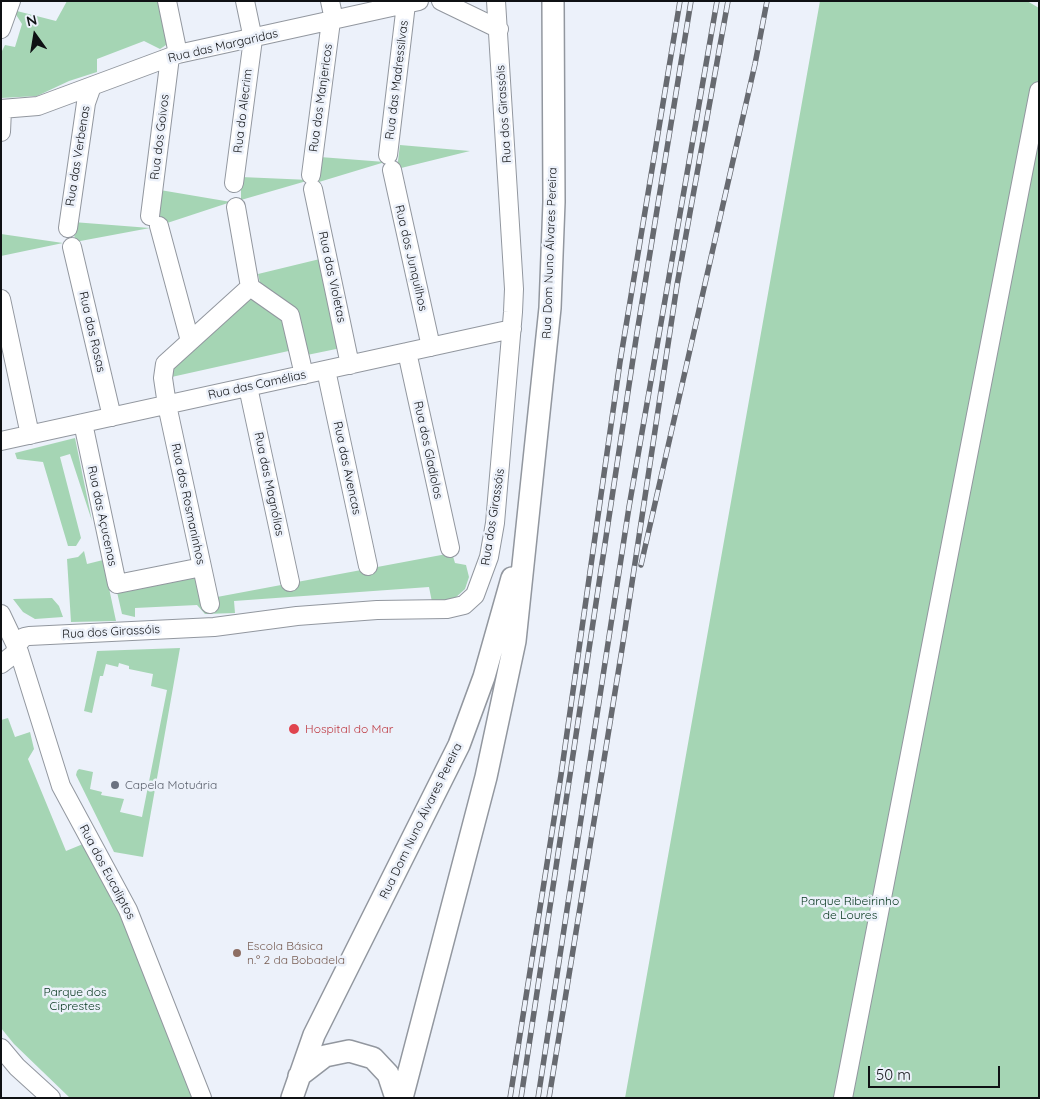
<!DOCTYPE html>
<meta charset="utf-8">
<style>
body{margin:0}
#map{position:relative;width:1040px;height:1099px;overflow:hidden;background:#ecf1fa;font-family:Quicksand,sans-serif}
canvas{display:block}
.frame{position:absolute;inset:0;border:2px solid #0f1114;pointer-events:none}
.north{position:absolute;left:10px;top:10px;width:50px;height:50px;-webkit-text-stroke:4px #ecf1fa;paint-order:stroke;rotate:347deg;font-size:14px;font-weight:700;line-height:20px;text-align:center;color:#0f1114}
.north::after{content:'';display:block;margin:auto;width:18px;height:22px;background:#0f1114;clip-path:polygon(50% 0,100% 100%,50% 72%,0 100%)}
.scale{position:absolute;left:868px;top:1066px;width:132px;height:22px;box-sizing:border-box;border:2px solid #0f1114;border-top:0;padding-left:6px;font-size:15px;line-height:18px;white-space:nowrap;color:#0f1114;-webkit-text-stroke:4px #ecf1fa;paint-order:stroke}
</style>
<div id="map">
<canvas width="1040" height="1099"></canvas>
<div class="frame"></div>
<div class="north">N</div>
<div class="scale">50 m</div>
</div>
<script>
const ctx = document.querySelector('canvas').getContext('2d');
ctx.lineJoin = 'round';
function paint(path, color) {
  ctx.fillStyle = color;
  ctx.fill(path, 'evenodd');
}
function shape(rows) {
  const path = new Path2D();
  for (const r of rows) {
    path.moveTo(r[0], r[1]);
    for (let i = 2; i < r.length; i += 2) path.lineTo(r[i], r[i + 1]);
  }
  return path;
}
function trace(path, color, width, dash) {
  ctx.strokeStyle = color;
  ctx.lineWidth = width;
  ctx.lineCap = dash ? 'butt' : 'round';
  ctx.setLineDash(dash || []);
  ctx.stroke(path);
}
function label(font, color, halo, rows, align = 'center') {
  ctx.font = font + ' Quicksand,sans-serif';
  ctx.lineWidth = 5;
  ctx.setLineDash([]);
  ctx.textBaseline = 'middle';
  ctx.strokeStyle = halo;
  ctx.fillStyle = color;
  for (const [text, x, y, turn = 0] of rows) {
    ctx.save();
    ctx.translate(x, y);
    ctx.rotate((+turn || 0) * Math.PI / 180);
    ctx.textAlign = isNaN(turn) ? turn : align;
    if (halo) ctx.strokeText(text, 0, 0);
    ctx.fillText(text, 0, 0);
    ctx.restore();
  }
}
paint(shape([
 [67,1,161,1,169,43,160,49,144,41,97,59,97,72,69,81,37,96,1,98,1,53,5,45,15,47,22,24,13,10,56,21],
 [820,1,1027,1,1039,8,1039,1098,625,1098],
 [400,145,470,151,397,169],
 [320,157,385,162,319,182],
 [241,177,310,180,241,200],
 [160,190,231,202,152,228],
 [73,222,150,228,75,242],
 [1,234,63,243,1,256],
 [324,258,341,348,307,355,296,309,260,283,258,274],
 [251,291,287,316,293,350,167,378,167,366],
 [75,438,92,521,70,454,60,457,81,538,76,546,68,546,43,462,17,459,15,453],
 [84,551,87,564,103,560,116,621,71,622,67,559,78,557],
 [452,553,455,563,466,565,469,577,465,589,454,599,432,602,429,587,234,601,235,613,205,614,197,605,135,608,135,617,122,614,117,592,206,575,217,597],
 [52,598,59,606,63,617,35,619,23,612,13,599],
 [180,648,143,857,114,852,76,775,77,771,79,769,93,772,90,789,102,792,101,795,124,799,120,812,142,817,167,690,151,686,153,674,129,669,129,666,119,663,118,667,106,664,103,676,100,676,92,713,84,711,97,651],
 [8,718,15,737,30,732,34,749,28,759,66,851,83,844,119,911,146,975,193,1098,70,1098,14,1044,1,1028,1,720]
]), '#a5d5b4');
const minor = shape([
 [167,1,178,54],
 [330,1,334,20],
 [441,1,499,29],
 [1,29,11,1],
 [1,109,38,106,178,54,419,1],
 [1,132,2,109],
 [388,155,406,4],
 [392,170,431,347],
 [311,175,331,21],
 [234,183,253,39,245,1],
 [313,189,350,365],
 [236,207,250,287],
 [150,216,170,57],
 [159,226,190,341],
 [68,228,86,103,92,86],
 [72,247,112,417],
 [1,299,30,435],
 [407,352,450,548],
 [326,370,368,566],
 [248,387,290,582],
 [83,423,117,584,202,567],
 [1,441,512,329],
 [210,604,167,405,163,378,165,364,250,287,290,315,304,375],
 [1,614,19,652,61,786,128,910,202,1098],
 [1,664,14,654,17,645,24,637,29,636,214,627,297,616,377,610,447,609,464,605,475,595,489,557,495,523,513,312,514,289,496,1],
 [1,1048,17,1067,51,1098],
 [843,1098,1039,91]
]);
const major = shape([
 [299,1076,325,1056,349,1051,373,1058,388,1074,396,1098],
 [292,1098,314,1035,459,745,484,677,512,578],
 [402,1098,486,777,515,641,550,308,554,202,553,1]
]);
trace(minor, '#92979f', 20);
trace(major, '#92979f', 24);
trace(minor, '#fff', 18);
trace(major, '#fff', 21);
const rail = shape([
 [641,565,755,64,767,1],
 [510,1098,561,775,620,362,680,1],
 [521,1098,636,339,691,1],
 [538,1098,629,507,717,1],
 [549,1098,622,649,677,285,728,1]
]);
trace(rail, '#676a70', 5.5);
trace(rail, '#ecf1fa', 4, [11]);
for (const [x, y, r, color] of [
 [294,729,6,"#e0444e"],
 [115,785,5,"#6b7280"],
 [237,953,5,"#8d6e63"]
]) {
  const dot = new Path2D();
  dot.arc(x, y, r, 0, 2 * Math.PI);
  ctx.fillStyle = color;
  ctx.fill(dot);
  trace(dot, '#ecf1fa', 2);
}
label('12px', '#0f1114', '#ecf1fa', [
 ["Rua das Margaridas",223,46,-13],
 ["Rua das Madressilvas",397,80,-83],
 ["Rua dos Manjericos",321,98,-82],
 ["Rua do Alecrim",243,111,-83],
 ["Rua dos Girassóis",504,114,-94],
 ["Rua dos Goivos",160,137,-83],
 ["Rua das Verbenas",78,156,-81],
 ["Rua Dom Nuno Álvares Pereira",550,253,-88],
 ["Rua dos Junquilhos",411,258,77],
 ["Rua das Violetas",332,277,78],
 ["Rua das Rosas",92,332,77],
 ["Rua das Camélias",257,385,-12],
 ["Rua dos Gladíolos",428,450,78],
 ["Rua das Avencas",347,468,78],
 ["Rua das Magnólias",269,484,78],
 ["Rua dos Rosmaninhos",188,504,78],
 ["Rua das Açucenas",102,516,78],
 ["Rua dos Girassóis",493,517,-81],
 ["Rua dos Girassóis",111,632,-3],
 ["Rua Dom Nuno Álvares Pereira",421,821,-64],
 ["Rua dos Eucaliptos",107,872,62]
]);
label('12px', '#be3a42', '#ecf1fa', [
 ["Hospital do Mar",305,729]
], 'left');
label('12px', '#5b616d', '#ecf1fa', [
 ["Capela Motuária",125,785]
], 'left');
label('12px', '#04341b', '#ecf1fa', [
 ["Parque Ribeirinho",850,901],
 ["de Loures",850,915],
 ["Parque dos",75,992],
 ["Ciprestes",75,1006]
]);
label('12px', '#785e54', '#ecf1fa', [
 ["Escola Básica",247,946],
 ["n.º 2 da Bobadela",247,960]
], 'left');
</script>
